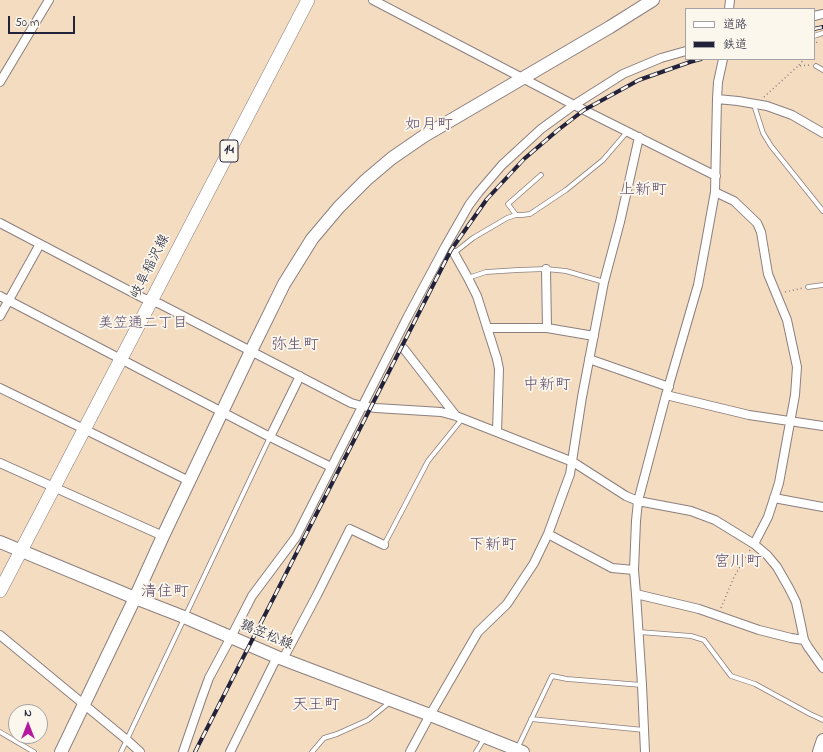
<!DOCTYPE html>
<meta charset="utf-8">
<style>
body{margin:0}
#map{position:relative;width:823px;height:752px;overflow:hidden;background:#f4dcc0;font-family:"Indie Flower","Klee One",sans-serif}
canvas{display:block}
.legend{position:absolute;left:685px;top:8px;width:130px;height:52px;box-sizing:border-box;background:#fbf7ec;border:1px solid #a4a2a5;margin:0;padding:5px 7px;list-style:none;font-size:12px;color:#22223b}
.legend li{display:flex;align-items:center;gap:8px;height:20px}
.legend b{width:20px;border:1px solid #a4a2a5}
.north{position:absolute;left:8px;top:704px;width:40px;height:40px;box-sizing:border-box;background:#fbf7ec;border:1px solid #a4a2a5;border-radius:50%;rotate:0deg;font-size:11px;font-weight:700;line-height:16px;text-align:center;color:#22223b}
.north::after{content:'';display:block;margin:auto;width:14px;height:18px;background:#b5179e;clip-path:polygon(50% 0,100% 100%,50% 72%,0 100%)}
.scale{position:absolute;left:8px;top:16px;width:67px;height:18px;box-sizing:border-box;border:2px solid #22223b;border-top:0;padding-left:5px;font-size:12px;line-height:14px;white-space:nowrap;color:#22223b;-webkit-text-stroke:3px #fbf7ec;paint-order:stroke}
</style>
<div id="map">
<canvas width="823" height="752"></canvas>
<ul class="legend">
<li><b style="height:5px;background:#fff"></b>道路</li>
<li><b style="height:5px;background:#22223b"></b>鉄道</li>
</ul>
<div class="north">N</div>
<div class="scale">50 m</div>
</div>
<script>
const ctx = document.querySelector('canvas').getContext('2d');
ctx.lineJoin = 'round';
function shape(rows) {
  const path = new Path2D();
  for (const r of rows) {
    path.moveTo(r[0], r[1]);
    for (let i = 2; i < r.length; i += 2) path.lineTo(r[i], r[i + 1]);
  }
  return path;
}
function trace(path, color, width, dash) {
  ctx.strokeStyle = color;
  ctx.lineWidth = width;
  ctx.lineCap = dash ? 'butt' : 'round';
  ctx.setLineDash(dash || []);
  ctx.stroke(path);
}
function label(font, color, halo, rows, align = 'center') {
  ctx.font = font + ' "Indie Flower","Klee One",sans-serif';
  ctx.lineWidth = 3.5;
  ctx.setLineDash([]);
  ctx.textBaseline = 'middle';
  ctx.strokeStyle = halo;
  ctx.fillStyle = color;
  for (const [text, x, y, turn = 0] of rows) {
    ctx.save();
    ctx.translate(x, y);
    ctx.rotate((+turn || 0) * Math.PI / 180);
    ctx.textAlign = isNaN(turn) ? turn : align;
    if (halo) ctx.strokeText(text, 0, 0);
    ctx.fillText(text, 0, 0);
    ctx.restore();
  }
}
const lane = shape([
 [814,36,823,33],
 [816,66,823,70],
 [756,104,755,108,763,133,771,146,823,211],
 [516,215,508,204,541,175],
 [454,253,473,238,507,218,516,215,522,215,530,214,566,190,603,160,627,132],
 [468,278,486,272,518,270,546,269,566,271,604,282],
 [808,287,823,285],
 [384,545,428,461,462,419],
 [639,632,691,636,704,640,731,676,755,684,810,714,823,720],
 [531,719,644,730],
 [0,732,34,752],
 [517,749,552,676,567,679,642,685],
 [121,752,270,437],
 [312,752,324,738,337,734,368,720,390,702],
 [476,752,484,739]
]);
const street = shape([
 [373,0,574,105,716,176],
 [729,9,730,0],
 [814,16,823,14],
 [0,82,49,0],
 [717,99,738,101,767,106,792,115,823,133],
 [715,192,734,201,757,223,761,232,768,274,787,320,797,367,795,395,779,483,768,517,754,544],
 [0,223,143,298,160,304,351,403,362,406,376,408,441,412,456,416,573,462,626,496,638,501,691,511,715,520,754,544,767,555,777,567,789,588,796,602,801,625,804,640,808,647,823,668],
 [454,253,468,278,477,296,497,359,499,369,497,432],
 [546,269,547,328],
 [0,296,270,437,331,467],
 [0,316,40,244],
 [487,328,547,328,594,336],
 [404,349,456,416],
 [589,359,669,387],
 [0,388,84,429,189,481],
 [666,395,749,415,823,426],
 [270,437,300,376],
 [0,463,163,536],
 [774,498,823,507],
 [548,534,612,568,634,570],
 [636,594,699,609,759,630,791,638,804,640],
 [0,635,127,740,140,752],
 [283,659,317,595,350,529,384,545],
 [183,752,201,700,209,678,231,637,252,596,296,537,407,318,445,247,469,205,478,193,502,165,541,129,574,105,623,74,661,58,686,51],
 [230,752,277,657],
 [410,752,430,715,478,632,507,604,534,563,548,534,570,474,582,397,604,282,620,222,639,137],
 [645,752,642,685,636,594,634,570,636,521,638,501,666,395,698,285,706,242,715,192,717,99,718,82,723,59]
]);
const secondary = shape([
 [0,542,135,598,184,617,277,657,430,715,523,752],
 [61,752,135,598,163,536,251,351,284,284,312,239,339,207,366,180,392,158,424,136,610,27,653,0],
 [819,752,823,740]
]);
const primary = shape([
 [0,591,308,0]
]);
trace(lane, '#8b7f7e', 5.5);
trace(street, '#8b7f7e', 10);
trace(secondary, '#8b7f7e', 14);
trace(primary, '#8b7f7e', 14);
trace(shape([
 [814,46,817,42],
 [799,65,804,59],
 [764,97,798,66,810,65],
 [785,292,803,288],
 [721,608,734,577,750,550]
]), '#8b7f7e', 1.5, [1, 3]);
trace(lane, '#fff', 4);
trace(street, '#fff', 8);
trace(secondary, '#fff', 12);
trace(primary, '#fff', 13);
const rail = shape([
 [814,29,823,27],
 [195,752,451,250,487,199,524,159,558,130,584,110,639,80,690,62,701,59]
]);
trace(rail, '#22223b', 4);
trace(rail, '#fbf7ec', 2.5, [8]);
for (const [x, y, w] of [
 [229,151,18]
]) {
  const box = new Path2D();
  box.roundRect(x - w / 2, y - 11, w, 22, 3);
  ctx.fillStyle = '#fbf7ec';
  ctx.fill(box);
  trace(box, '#22223b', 1);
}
label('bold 13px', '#22223b', null, [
 ["14",229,151]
]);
label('14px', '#22223b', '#fbf7ec', [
 ["岐阜稲沢線",151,267,-63],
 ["鶉笠松線",266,636,23]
]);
label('15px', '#624f70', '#fbf7ec', [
 ["美笠通二丁目",143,325]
]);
label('16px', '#624f70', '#fbf7ec', [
 ["如月町",429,126],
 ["上新町",643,191],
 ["弥生町",295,346],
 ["中新町",547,386],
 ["下新町",493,546],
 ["宮川町",738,563],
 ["清住町",165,593],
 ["天王町",316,706]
]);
</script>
